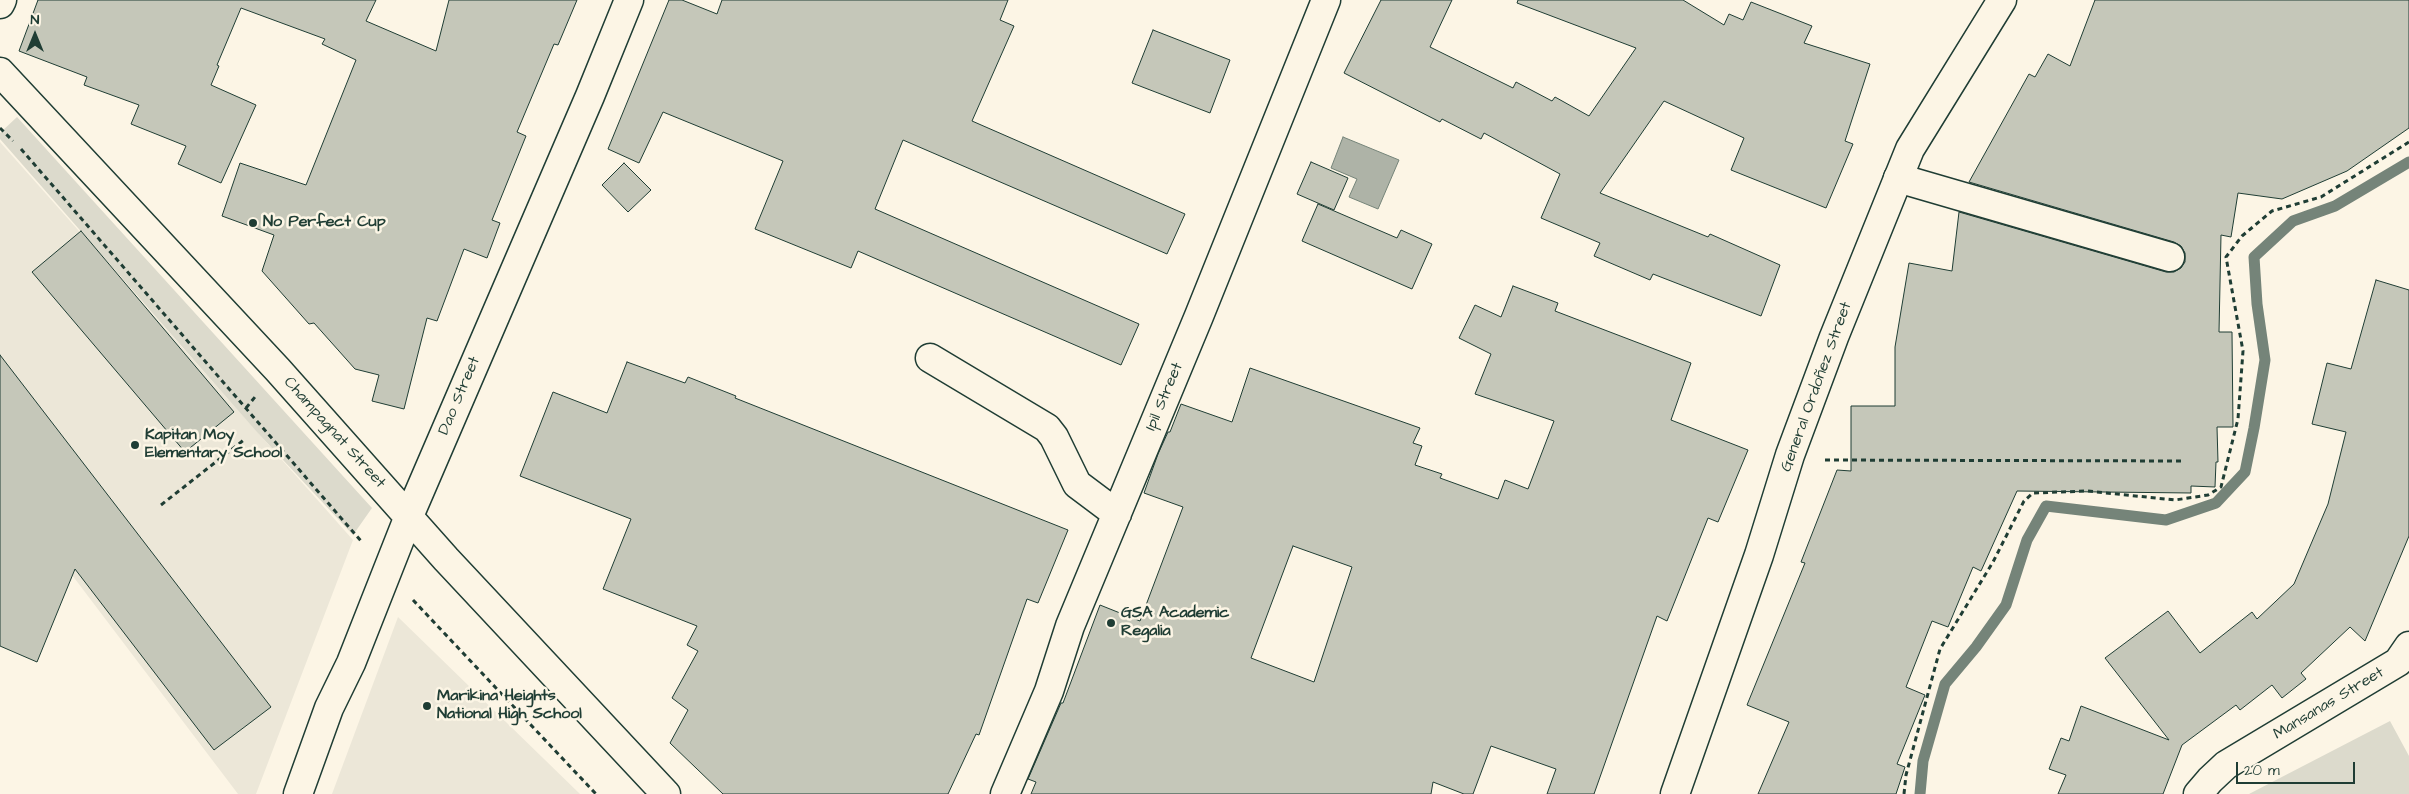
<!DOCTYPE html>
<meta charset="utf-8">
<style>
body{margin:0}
#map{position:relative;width:2409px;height:794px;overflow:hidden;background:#fcf5e5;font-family:"Architects Daughter",sans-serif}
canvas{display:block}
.north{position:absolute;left:10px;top:10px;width:50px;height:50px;-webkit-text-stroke:4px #fcf5e5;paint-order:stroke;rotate:0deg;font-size:14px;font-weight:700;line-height:20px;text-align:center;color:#1f3d34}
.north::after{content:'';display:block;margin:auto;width:18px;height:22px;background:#1f3d34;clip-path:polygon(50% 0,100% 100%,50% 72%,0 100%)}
.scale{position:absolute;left:2236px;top:762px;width:119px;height:22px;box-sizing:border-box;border:2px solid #1f3d34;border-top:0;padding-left:6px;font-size:15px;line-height:18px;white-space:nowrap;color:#1f3d34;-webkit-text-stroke:4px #fcf5e5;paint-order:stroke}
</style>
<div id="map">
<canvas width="2409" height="794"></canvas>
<div class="north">N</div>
<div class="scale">20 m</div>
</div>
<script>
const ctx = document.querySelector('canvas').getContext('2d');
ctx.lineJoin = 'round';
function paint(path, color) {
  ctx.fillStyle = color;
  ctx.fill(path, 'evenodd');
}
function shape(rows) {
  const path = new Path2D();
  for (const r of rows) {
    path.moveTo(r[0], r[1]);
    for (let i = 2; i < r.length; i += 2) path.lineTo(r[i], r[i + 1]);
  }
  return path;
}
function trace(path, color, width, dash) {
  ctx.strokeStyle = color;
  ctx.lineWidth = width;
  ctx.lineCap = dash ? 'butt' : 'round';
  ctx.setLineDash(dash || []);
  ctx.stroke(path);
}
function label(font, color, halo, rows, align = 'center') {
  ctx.font = font + ' "Architects Daughter",sans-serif';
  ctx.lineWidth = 5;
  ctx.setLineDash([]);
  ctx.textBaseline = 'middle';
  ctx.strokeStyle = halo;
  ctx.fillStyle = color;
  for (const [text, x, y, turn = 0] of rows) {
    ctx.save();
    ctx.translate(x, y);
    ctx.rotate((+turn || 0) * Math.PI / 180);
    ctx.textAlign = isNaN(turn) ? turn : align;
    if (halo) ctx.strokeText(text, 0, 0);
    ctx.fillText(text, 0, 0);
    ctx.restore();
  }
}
paint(shape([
 [0,142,353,540,256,794,238,794,0,480],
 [398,617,580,794,332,794]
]), '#ece7d8');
paint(shape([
 [17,117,372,508,353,535,256,431,0,139,0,133],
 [2390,721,2409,756,2409,794,2249,794]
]), '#dcdacc');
const water = shape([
 [1343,137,1399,160,1378,209,1349,197,1357,179,1331,168,1343,137]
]);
paint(water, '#aeb3a7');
trace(water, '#758479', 1);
trace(shape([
 [1920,794,1923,761,1945,684,1976,647,2006,605,2027,540,2046,506,2166,520,2216,503,2245,472,2254,428,2265,360,2257,304,2254,257,2293,221,2335,206,2409,162]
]), '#758479', 11);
const building = shape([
 [38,0,376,0,366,21,436,51,449,0,577,0,558,45,554,44,517,132,526,136,492,220,500,223,487,258,464,249,437,321,427,318,404,409,372,401,379,375,355,369,314,323,309,324,262,271,274,235,222,216,240,163,306,185,356,60,322,44,325,39,241,8,217,65,219,66,211,85,256,105,221,183,178,164,186,146,131,124,139,105,84,85,87,77,19,51,38,0],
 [669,0,682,0,717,14,722,0,1008,0,1000,20,1014,26,972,121,1185,214,1167,254,903,140,875,209,1139,324,1121,365,858,251,851,268,755,229,783,161,663,112,639,163,608,149,669,0],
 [1381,0,1452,0,1430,47,1513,88,1516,82,1552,101,1555,97,1589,116,1636,48,1517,3,1518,0,1683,0,1724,25,1729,14,1743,20,1751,2,1812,26,1804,43,1870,64,1845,141,1853,144,1826,208,1731,170,1744,138,1664,101,1600,193,1708,237,1710,234,1780,265,1761,316,1653,274,1650,280,1594,256,1600,243,1541,218,1560,174,1484,133,1481,139,1442,119,1440,122,1344,73,1381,0],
 [2095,0,2409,0,2409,128,2347,171,2282,199,2238,193,2231,237,2221,235,2219,332,2232,332,2233,427,2217,427,2218,462,2216,462,2215,487,2191,486,2191,493,2017,491,1981,571,1973,567,1948,627,1932,621,1906,687,1925,695,1897,764,1905,767,1896,794,1758,794,1789,722,1747,705,1805,563,1801,562,1837,470,1851,471,1851,406,1895,406,1895,347,1909,263,1952,271,1959,212,2166,272,2174,272,2181,268,2185,262,2185,253,2181,246,2174,242,1969,182,2029,74,2035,77,2048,54,2070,66,2095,0],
 [1153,30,1230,60,1210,113,1132,83,1153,30],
 [1311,162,1348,178,1334,210,1297,194,1311,162],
 [624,163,651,190,628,212,602,185,624,163],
 [1318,204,1397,238,1401,230,1432,244,1412,289,1302,241,1318,204],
 [81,231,234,412,185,452,32,272,81,231],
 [2376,280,2409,290,2409,536,2365,641,2350,627,2301,673,2306,679,2282,698,2272,685,2240,710,2236,705,2182,745,2163,794,2058,794,2066,775,2049,769,2061,738,2069,741,2081,706,2169,740,2105,658,2168,611,2200,653,2252,612,2257,619,2294,584,2328,504,2346,432,2312,424,2327,363,2351,369,2376,280],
 [1513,286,1558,303,1555,311,1691,363,1671,420,1748,450,1718,522,1708,518,1667,621,1657,616,1594,794,1547,794,1556,769,1491,746,1473,794,1464,794,1433,782,1431,794,1031,794,1036,782,1028,779,1061,703,1063,703,1100,605,1140,621,1183,507,1144,493,1158,454,1168,432,1170,432,1181,404,1232,422,1250,368,1420,428,1413,443,1422,446,1415,465,1442,474,1440,478,1498,499,1505,480,1528,489,1554,421,1475,394,1491,354,1459,338,1475,305,1501,317,1513,286],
 [1293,546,1352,567,1314,682,1251,658,1293,546],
 [0,355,271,707,214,750,75,569,37,662,0,646,0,355],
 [627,362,685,383,688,377,736,396,735,398,1068,530,1038,603,1027,599,979,735,976,734,948,794,723,794,670,743,688,710,672,698,698,651,687,645,697,626,603,589,631,519,520,476,553,392,607,413,627,362]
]);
paint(building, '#c5c7b9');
trace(building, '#1f3d34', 1);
const minor = shape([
 [0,4,2,0],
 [0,72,278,370,446,559,666,794],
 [1898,178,2170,257],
 [930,358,1047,428,1054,437,1077,484,1117,514],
 [298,794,329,708,351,663,409,516,590,96,629,0],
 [1005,794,1049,691,1070,626,1199,316,1326,0],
 [2198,794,2210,780,2226,765,2398,662,2409,646]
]);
const major = shape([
 [1675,794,1759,555,1790,455,1834,337,1910,149,2002,0]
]);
trace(minor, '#1f3d34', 31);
trace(major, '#1f3d34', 31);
trace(shape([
 [0,128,13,141],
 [21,149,361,541],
 [246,408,255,397],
 [1825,460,2182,461],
 [161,505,245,439],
 [413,600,596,794],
 [1904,794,1906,775,1940,649,1993,562,2024,501,2033,493,2087,491,2175,500,2208,495,2221,487,2238,419,2243,351,2226,257,2242,236,2272,211,2321,197,2409,142]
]), '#1f3d34', 3, [5, 4]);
trace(minor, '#fcf5e5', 28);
trace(major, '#fcf5e5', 28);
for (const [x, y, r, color] of [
 [253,223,5,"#1f3d34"],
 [135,445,5,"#1f3d34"],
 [1111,623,5,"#1f3d34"],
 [427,706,5,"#1f3d34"]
]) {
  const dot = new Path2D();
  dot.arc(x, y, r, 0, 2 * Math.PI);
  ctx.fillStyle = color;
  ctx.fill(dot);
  trace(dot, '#fcf5e5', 2);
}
label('bold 16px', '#1f3d34', '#fcf5e5', [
 ["No Perfect Cup",263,223],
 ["Kapitan Moy",145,436],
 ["Elementary School",145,454],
 ["GSA Academic",1121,614],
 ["Regalia",1121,632],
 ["Marikina Heights",437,697],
 ["National High School",437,715]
], 'left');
label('16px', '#1f3d34', '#fcf5e5', [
 ["General Ordoñez Street",1817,387,-70],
 ["Dao Street",460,396,-67],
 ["Ipil Street",1165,397,-67],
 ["Champagnat Street",334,433,48],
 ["Mansanas Street",2329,704,-31]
]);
</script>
